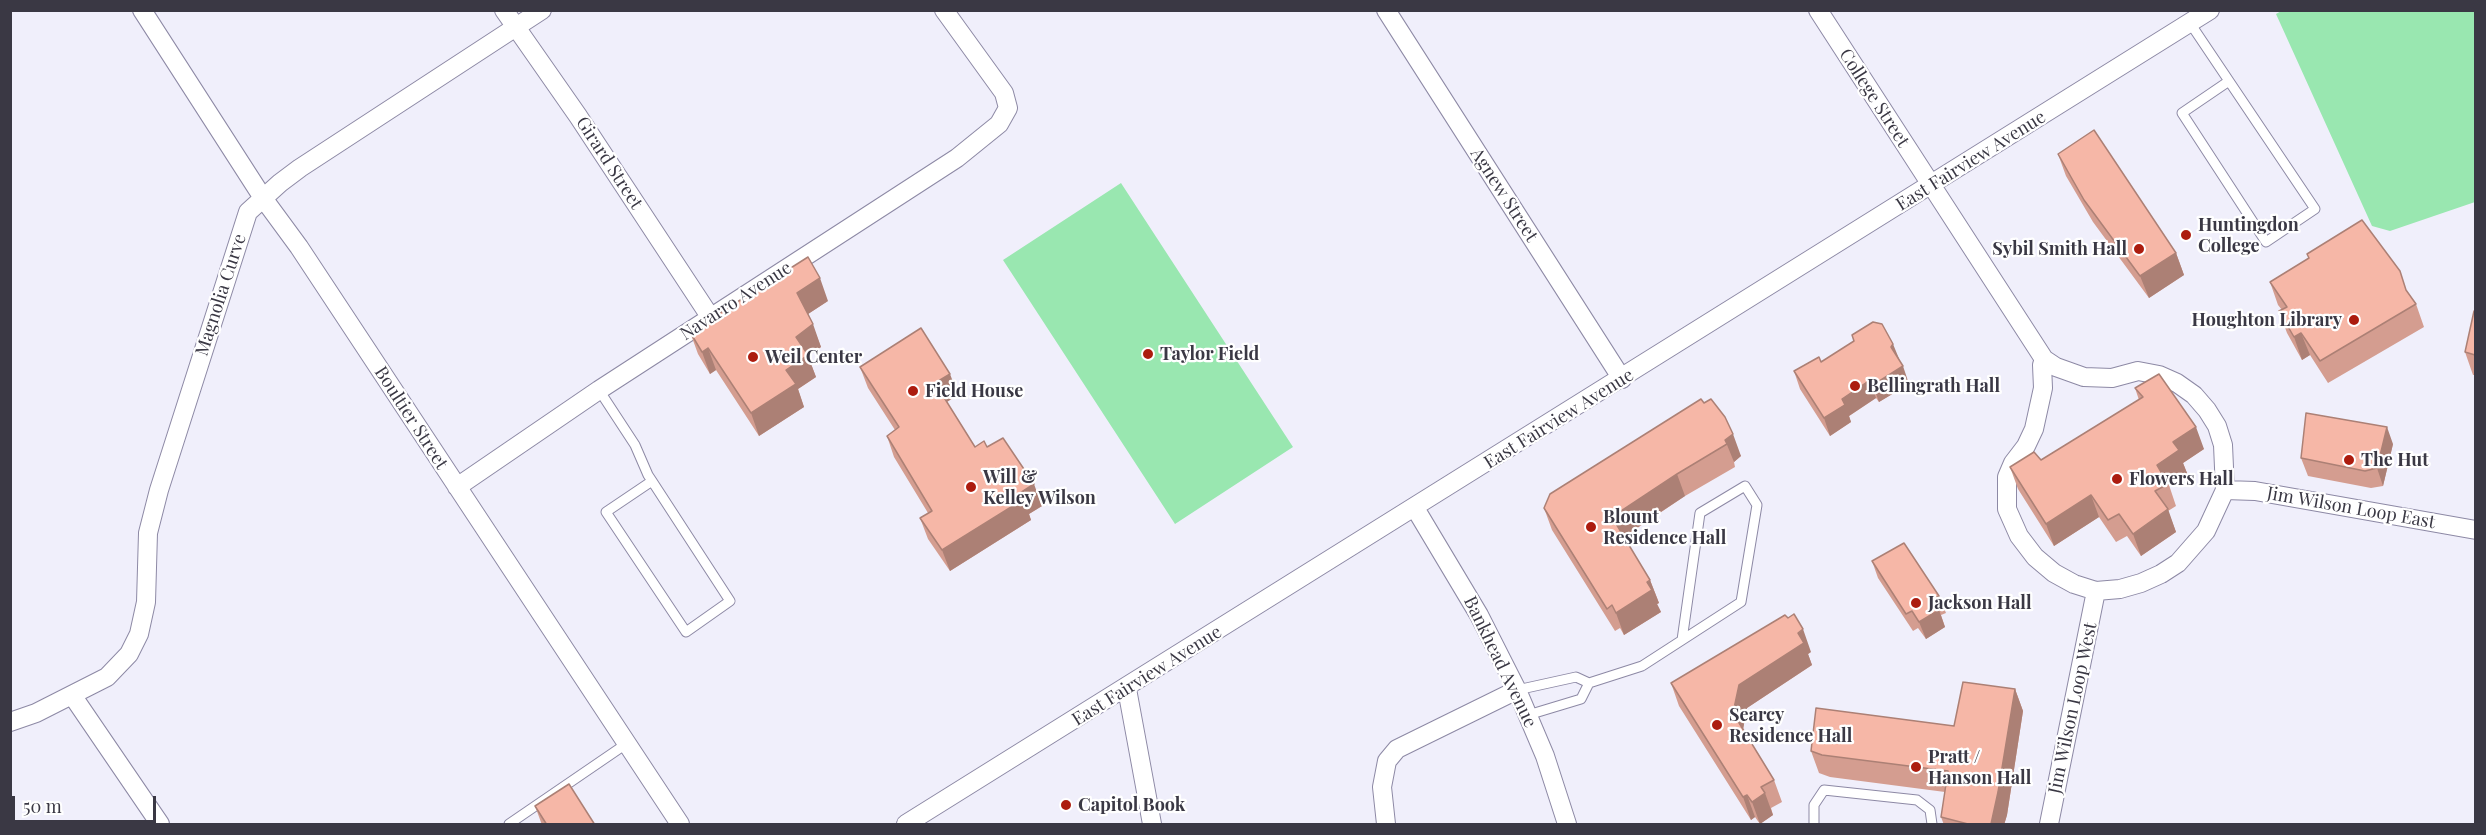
<!DOCTYPE html>
<style>
body{margin:0}
#map{position:relative;width:2486px;height:835px;overflow:hidden;background:#f0effb;font-family:"Playfair Display",serif}
canvas{display:block}
.frame{position:absolute;inset:0;border:12px solid #3a3844;pointer-events:none}
.scale{position:absolute;left:12px;top:796px;width:144px;height:27px;box-sizing:border-box;border:3px solid #3a3844;border-top:0;padding-left:8px;font-size:18px;line-height:21px;white-space:nowrap;color:#3a3844;-webkit-text-stroke:4px #fff;paint-order:stroke}
</style>
<div id="map">
<canvas width="2486" height="835"></canvas>
<div class="frame"></div>
<div class="scale">50 m</div>
</div>
<script>
const ctx = document.querySelector('canvas').getContext('2d');
ctx.lineJoin = 'round';
function paint(path, color) {
  ctx.fillStyle = color;
  ctx.fill(path, 'evenodd');
}
function shape(rows) {
  const path = new Path2D();
  for (const r of rows) {
    path.moveTo(r[0], r[1]);
    for (let i = 2; i < r.length; i += 2) path.lineTo(r[i], r[i + 1]);
  }
  return path;
}
function trace(path, color, width, dash) {
  ctx.strokeStyle = color;
  ctx.lineWidth = width;
  ctx.lineCap = dash ? 'butt' : 'round';
  ctx.setLineDash(dash || []);
  ctx.stroke(path);
}
function label(font, color, halo, rows, align = 'center') {
  ctx.font = font + ' "Playfair Display",serif';
  ctx.lineWidth = 4.5;
  ctx.setLineDash([]);
  ctx.textBaseline = 'middle';
  ctx.strokeStyle = halo;
  ctx.fillStyle = color;
  for (const [text, x, y, turn = 0] of rows) {
    ctx.save();
    ctx.translate(x, y);
    ctx.rotate((+turn || 0) * Math.PI / 180);
    ctx.textAlign = isNaN(turn) ? turn : align;
    if (halo) ctx.strokeText(text, 0, 0);
    ctx.fillText(text, 0, 0);
    ctx.restore();
  }
}
paint(shape([
 [2283,10,2475,11,2475,202,2390,231,2372,226,2276,14],
 [1121,183,1293,447,1175,524,1003,260]
]), '#99e7b0');
const service = shape([
 [2190,23,2315,209,2266,242,2182,113,2229,81],
 [599,390,635,445,648,475,652,481,730,601,686,632,606,512,652,481],
 [1589,683,1642,666,1741,602,1757,505,1745,486,1700,513,1682,640],
 [1517,690,1576,677,1589,683,1581,699,1528,715],
 [509,824,626,744],
 [1814,824,1814,805,1824,790,1917,800,1930,810,1932,824]
]);
const minor = shape([
 [142,10,263,198,299,247,680,824],
 [504,10,578,116,711,318],
 [1386,10,1622,379],
 [1818,10,2044,359,2056,367,2084,377,2112,378,2138,371,2159,375,2177,383,2194,395,2207,410,2217,426,2223,445,2225,490,2206,531,2178,563,2161,574,2141,583,2120,589,2096,591,2074,584,2054,573,2035,557,2019,536,2007,509,2007,477,2013,463,2026,446,2034,429,2043,388,2042,365,2044,359],
 [457,487,599,390,957,158,999,124,1008,108,1004,93,944,10],
 [2225,490,2255,491,2476,530],
 [1415,508,1479,615,1517,690,1545,756,1567,824],
 [1127,689,1152,824],
 [72,695,160,824],
 [10,722,36,713,107,677,129,654,139,634,146,602,148,533,159,490,248,212,280,183,300,168,542,10],
 [906,824,2210,10],
 [1386,824,1382,787,1387,761,1397,749,1517,690],
 [2049,824,2096,591]
]);
trace(service, '#8d89a5', 11);
trace(minor, '#8d89a5', 20);
trace(service, '#fff', 9);
trace(minor, '#fff', 18);
paint(shape([
 [2058,154,2176,253,2184,275,2149,298,2093,222,2066,176],
 [2307,254,2409,294,2416,304,2424,327,2328,383,2310,355,2302,360,2287,333,2279,311,2282,310,2278,305,2270,282,2309,258],
 [828,301,808,314,821,347,808,356,816,377,798,389,804,407,759,436,716,370,710,374,698,354,690,332],
 [2475,312,2475,375,2473,375,2465,352],
 [1899,360,1909,384,1879,402,1876,398,1849,416,1851,422,1830,436,1800,389,1794,371,1821,362],
 [860,367,958,395,947,402,975,447,987,447,1042,506,1029,514,1031,520,950,571,928,539,920,518,928,513,894,457,887,436,895,430,868,388],
 [2135,388,2204,449,2183,463,2187,473,2169,485,2176,506,2168,511,2176,532,2141,556,2127,536,2116,542,2099,517,2054,546,2018,489,2010,467,2041,460,2139,400],
 [1704,403,1741,456,1734,462,1735,467,1685,496,1624,537,1650,580,1659,603,1657,604,1661,612,1624,635,1620,628,1615,631,1552,530,1544,508],
 [2393,444,2383,486,2371,488,2308,476,2301,458],
 [1872,561,1939,596,1946,613,1941,615,1945,627,1926,639,1918,628,1913,631,1878,578],
 [1811,652,1808,654,1812,665,1747,708,1743,729,1774,780,1782,802,1771,808,1773,815,1760,824,1755,817,1751,820,1679,706,1671,683],
 [2015,689,2023,711,2007,815,2004,825,1944,825,1941,817,1945,792,1830,777,1819,773,1811,751,1954,726],
 [535,806,595,825,542,825]
]), '#d49d90');
paint(shape([
 [2176,253,2184,275,2149,298,2140,276],
 [820,278,828,301,805,316,797,293],
 [813,324,821,347,808,356,816,377,798,389,804,407,759,436,751,413,786,370,796,337],
 [2301,333,2310,355,2302,360,2294,337],
 [1893,344,1900,361,1891,347],
 [708,348,716,370,710,374,702,352],
 [1903,366,1909,384,1879,402,1873,385],
 [950,374,958,395,943,404,935,383],
 [1870,380,1876,398,1849,416,1851,422,1830,436,1824,418,1842,399],
 [2196,427,2204,449,2183,463,2187,473,2169,485,2157,465,2173,442],
 [2387,427,2393,444,2383,486,2377,468],
 [1733,434,1741,456,1734,462,1725,440],
 [1677,474,1685,496,1620,539,1612,517],
 [1034,484,1042,506,1029,514,1031,520,950,571,942,550,1020,493],
 [2091,495,2099,517,2054,546,2046,524],
 [2168,509,2176,532,2141,556,2133,534],
 [1650,580,1659,603,1657,604,1661,612,1624,635,1616,613],
 [1939,610,1945,627,1926,639,1919,622],
 [1803,629,1811,652,1808,654,1812,665,1747,708,1742,735,1733,713,1739,685],
 [2015,689,2023,711,2007,815,2004,825,1991,825],
 [1765,793,1773,815,1760,824,1752,802],
 [1747,795,1755,817,1751,820,1743,797]
]), '#ac8075');
const building = shape([
 [2094,130,2176,253,2140,276,2084,200,2058,154,2094,130],
 [2362,220,2400,271,2406,290,2416,304,2320,361,2301,333,2294,337,2279,311,2287,307,2270,282,2309,258,2307,254,2362,220],
 [808,257,820,278,797,293,813,324,796,337,808,355,786,370,796,384,751,413,708,348,702,352,690,332,808,257],
 [2474,311,2475,312,2475,355,2465,352,2474,311],
 [1873,322,1882,324,1893,344,1891,347,1903,366,1873,385,1870,380,1842,399,1845,405,1824,418,1794,371,1819,357,1821,362,1854,341,1852,335,1873,322],
 [921,328,950,374,935,383,975,447,984,441,987,447,1003,438,1034,484,1020,493,1024,499,942,550,920,518,932,511,887,436,899,427,860,367,921,328],
 [2159,374,2196,427,2173,442,2179,450,2157,465,2168,484,2155,491,2168,509,2133,534,2119,514,2108,520,2091,495,2046,524,2010,467,2034,452,2041,460,2143,397,2135,388,2159,374],
 [1701,399,1704,403,1711,399,1725,417,1733,434,1725,440,1727,444,1677,474,1612,517,1650,580,1647,582,1652,590,1616,613,1612,605,1607,609,1544,508,1550,494,1701,399],
 [2306,413,2387,427,2377,468,2365,471,2301,458,2306,413],
 [1904,543,1939,596,1932,599,1939,610,1919,622,1912,611,1906,614,1872,561,1904,543],
 [1794,614,1803,629,1798,633,1804,643,1739,685,1733,713,1774,780,1761,787,1765,793,1752,802,1747,795,1743,797,1671,683,1785,615,1788,618,1794,614],
 [1963,682,2015,689,1998,792,1991,824,1968,824,1941,817,1948,771,1822,755,1811,751,1816,708,1954,726,1963,682],
 [569,784,595,825,547,825,535,806,569,784]
]);
paint(building, '#f6b7a7');
trace(building, '#ac8075', 1.5);
for (const [x, y, r, color] of [
 [2186,235,6,"#ac1c0f"],
 [2139,249,6,"#ac1c0f"],
 [2354,320,6,"#ac1c0f"],
 [1148,354,6,"#ac1c0f"],
 [753,357,6,"#ac1c0f"],
 [1855,386,6,"#ac1c0f"],
 [913,391,6,"#ac1c0f"],
 [2349,460,6,"#ac1c0f"],
 [2117,479,6,"#ac1c0f"],
 [971,487,6,"#ac1c0f"],
 [1591,527,6,"#ac1c0f"],
 [1916,603,6,"#ac1c0f"],
 [1717,725,6,"#ac1c0f"],
 [1916,767,6,"#ac1c0f"],
 [1066,805,6,"#ac1c0f"]
]) {
  const dot = new Path2D();
  dot.arc(x, y, r, 0, 2 * Math.PI);
  ctx.fillStyle = color;
  ctx.fill(dot);
  trace(dot, '#fff', 2);
}
label('18px', '#3a3844', '#fff', [
 ["College Street",1874,98,57],
 ["East Fairview Avenue",1971,161,-32],
 ["Girard Street",609,163,57],
 ["Agnew Street",1504,195,57],
 ["Magnolia Curve",221,295,-72],
 ["Navarro Avenue",736,301,-33],
 ["Boultier Street",411,418,57],
 ["East Fairview Avenue",1559,419,-32],
 ["Jim Wilson Loop East",2351,508,10],
 ["Bankhead Avenue",1500,662,64],
 ["East Fairview Avenue",1147,676,-32],
 ["Jim Wilson Loop West",2073,708,-78]
]);
label('bold 18px', '#3a3844', '#fff', [
 ["Huntingdon",2198,225],
 ["College",2198,246],
 ["Sybil Smith Hall",2127,249,"right"],
 ["Houghton Library",2342,320,"right"],
 ["Taylor Field",1160,354],
 ["Weil Center",765,357],
 ["Bellingrath Hall",1867,386],
 ["Field House",925,391],
 ["The Hut",2361,460],
 ["Will &",983,477],
 ["Kelley Wilson",983,498],
 ["Flowers Hall",2129,479],
 ["Blount",1603,517],
 ["Residence Hall",1603,538],
 ["Jackson Hall",1928,603],
 ["Searcy",1729,715],
 ["Residence Hall",1729,736],
 ["Pratt /",1928,757],
 ["Hanson Hall",1928,778],
 ["Capitol Book",1078,805]
], 'left');
</script>
